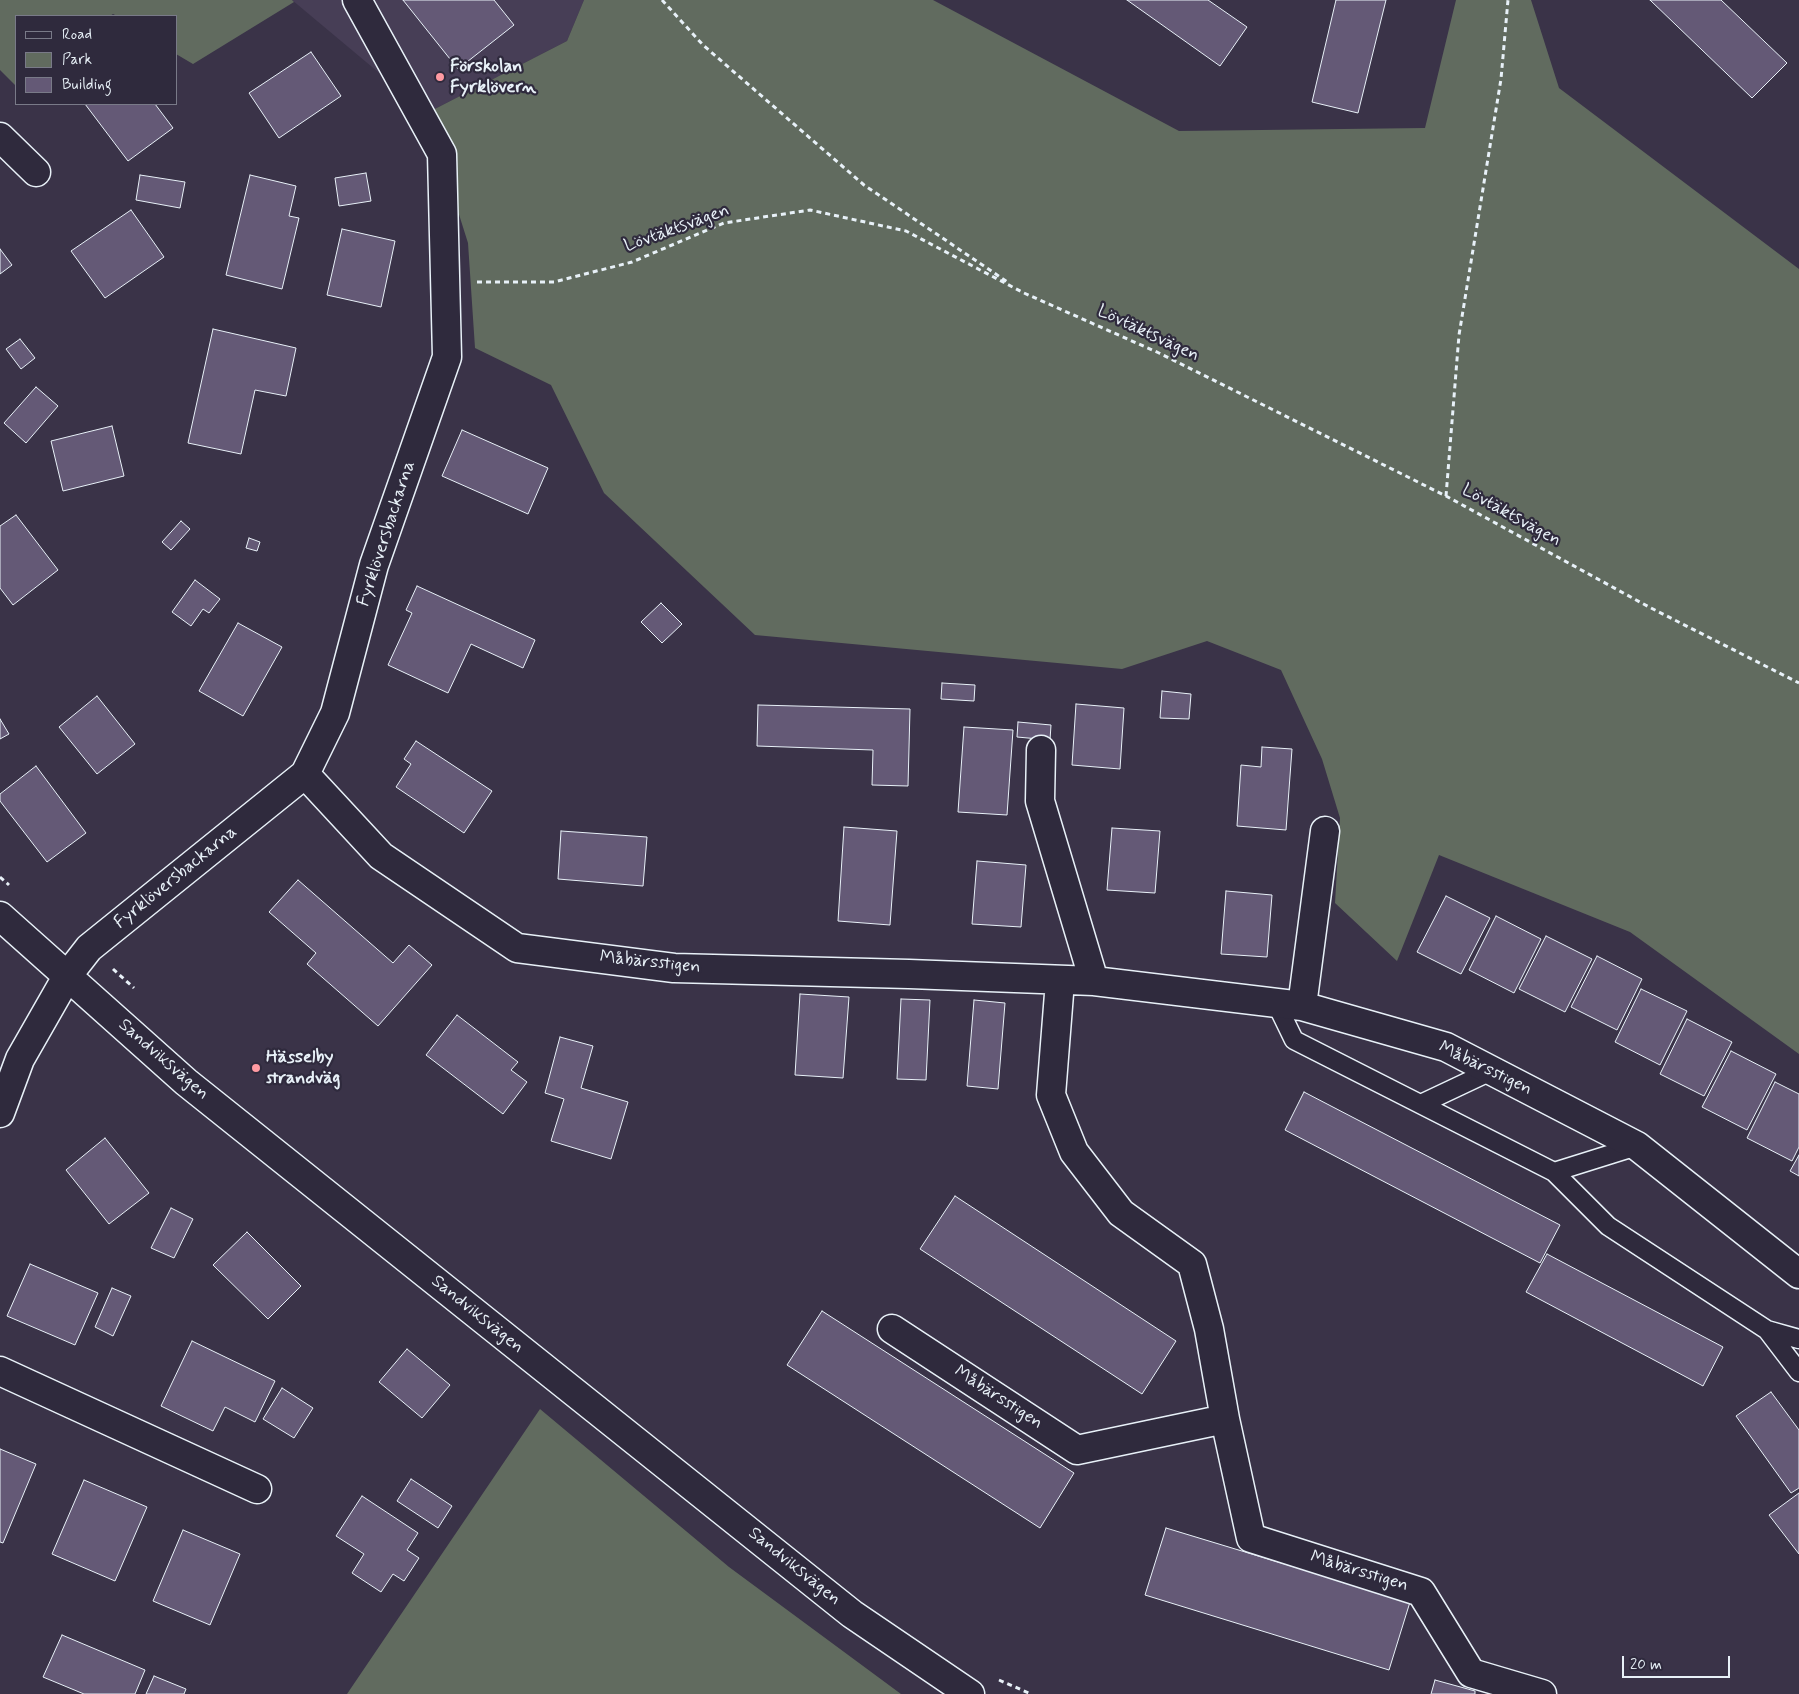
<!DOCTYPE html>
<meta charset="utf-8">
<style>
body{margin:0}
#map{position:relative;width:1799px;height:1694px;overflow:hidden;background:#3a3348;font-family:Mynerve,sans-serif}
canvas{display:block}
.legend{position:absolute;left:15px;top:15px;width:162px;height:90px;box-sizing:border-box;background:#2f2a3d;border:1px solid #797a88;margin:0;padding:6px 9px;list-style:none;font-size:15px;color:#e8f1f8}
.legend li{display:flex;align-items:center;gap:10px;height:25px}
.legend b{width:25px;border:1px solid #797a88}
.scale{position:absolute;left:1622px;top:1656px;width:108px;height:22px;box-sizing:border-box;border:2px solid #e8f1f8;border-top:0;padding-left:6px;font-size:15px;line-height:18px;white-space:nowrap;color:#e8f1f8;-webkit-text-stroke:4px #2f2a3d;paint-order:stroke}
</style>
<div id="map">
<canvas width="1799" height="1694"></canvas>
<ul class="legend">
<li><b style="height:6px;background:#2f2a3d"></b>Road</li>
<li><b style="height:14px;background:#616b5f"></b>Park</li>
<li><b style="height:14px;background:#645976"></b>Building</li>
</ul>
<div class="scale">20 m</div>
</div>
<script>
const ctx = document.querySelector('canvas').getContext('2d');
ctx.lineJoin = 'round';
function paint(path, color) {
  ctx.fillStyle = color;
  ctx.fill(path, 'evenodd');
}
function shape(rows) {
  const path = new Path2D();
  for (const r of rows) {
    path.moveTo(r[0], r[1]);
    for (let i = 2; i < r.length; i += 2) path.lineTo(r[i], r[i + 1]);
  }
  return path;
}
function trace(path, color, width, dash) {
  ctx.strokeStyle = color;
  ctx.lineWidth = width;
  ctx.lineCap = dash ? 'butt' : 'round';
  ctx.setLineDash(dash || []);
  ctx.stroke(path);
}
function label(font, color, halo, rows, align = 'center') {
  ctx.font = font + ' Mynerve,sans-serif';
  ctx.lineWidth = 4.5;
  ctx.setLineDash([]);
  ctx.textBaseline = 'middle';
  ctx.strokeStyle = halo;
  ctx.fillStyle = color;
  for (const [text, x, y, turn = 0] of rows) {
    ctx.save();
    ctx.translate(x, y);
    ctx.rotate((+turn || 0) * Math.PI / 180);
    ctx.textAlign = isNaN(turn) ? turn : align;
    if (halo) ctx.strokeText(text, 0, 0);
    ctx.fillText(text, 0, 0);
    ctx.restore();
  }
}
paint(shape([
 [292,0,584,0,567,41,427,113]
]), '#473e56');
paint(shape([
 [0,0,292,0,294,2,193,64,176,54,176,16,117,16,113,14,110,16,16,16,16,86,0,70],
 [584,0,933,0,1179,131,1425,128,1456,0,1531,0,1559,88,1799,269,1799,1054,1630,932,1439,855,1397,961,1335,903,1340,818,1322,759,1281,670,1207,641,1122,669,755,635,604,493,551,385,475,348,468,243,427,113,567,41],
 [540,1409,729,1567,901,1694,347,1694]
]), '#616b5f');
const building = shape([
 [403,0,494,0,514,25,458,69,403,0],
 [1127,0,1208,0,1247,27,1220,66,1127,0],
 [1336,0,1386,0,1358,113,1312,102,1336,0],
 [1650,0,1721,0,1787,63,1752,98,1650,0],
 [311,52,341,96,279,138,249,93,311,52],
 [85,104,155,104,173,128,128,161,85,104],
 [366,173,371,201,339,206,335,178,366,173],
 [140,175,185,182,180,208,136,200,140,175],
 [250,175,296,186,289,216,299,218,282,289,226,275,250,175],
 [131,210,164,257,105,298,71,251,131,210],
 [342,229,395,241,381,307,327,295,342,229],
 [0,249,12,265,0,274,0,249],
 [213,329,296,348,286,396,255,390,241,454,188,443,213,329],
 [20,339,35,358,21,369,6,349,20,339],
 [36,387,58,406,26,443,4,423,36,387],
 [112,426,124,476,63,491,51,441,112,426],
 [462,430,548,468,528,514,442,476,462,430],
 [16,515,58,570,13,605,0,588,0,526,16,515],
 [181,521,190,529,171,550,162,542,181,521],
 [249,538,260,542,257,551,246,548,249,538],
 [195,580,220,599,209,613,203,609,191,626,172,612,195,580],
 [417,586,535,640,523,668,471,644,448,693,388,665,412,613,406,610,417,586],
 [661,603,682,624,662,643,641,622,661,603],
 [238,623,282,647,243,716,199,691,238,623],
 [942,683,975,685,974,701,941,699,942,683],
 [1162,691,1191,694,1189,719,1160,718,1162,691],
 [97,696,135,744,97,774,59,727,97,696],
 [1076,704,1124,708,1120,769,1072,765,1076,704],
 [758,705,910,709,908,786,872,785,873,750,757,746,758,705],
 [0,719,9,734,0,739,0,719],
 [1018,722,1051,725,1050,740,1017,737,1018,722],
 [964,727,1013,730,1007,815,958,812,964,727],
 [416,741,492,791,464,833,396,787,411,764,404,759,416,741],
 [1262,747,1292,749,1286,830,1237,826,1241,765,1261,767,1262,747],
 [36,766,86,833,47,862,0,801,0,794,36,766],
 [844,827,897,831,890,925,838,921,844,827],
 [1112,828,1160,831,1155,893,1107,890,1112,828],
 [561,831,647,837,643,886,558,879,561,831],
 [977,861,1026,865,1021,927,972,924,977,861],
 [298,880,393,963,409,945,432,965,378,1026,307,964,316,953,269,912,298,880],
 [1226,891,1272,895,1267,957,1221,954,1226,891],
 [1446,896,1490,918,1461,974,1417,952,1446,896],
 [1496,916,1541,939,1514,993,1469,970,1496,916],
 [1546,936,1592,959,1565,1012,1519,989,1546,936],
 [1597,956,1642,979,1617,1030,1571,1007,1597,956],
 [1641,989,1687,1011,1660,1065,1615,1042,1641,989],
 [800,994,849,997,843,1078,795,1075,800,994],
 [901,999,930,1000,926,1080,897,1079,901,999],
 [974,1000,1005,1003,998,1089,967,1086,974,1000],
 [457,1015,518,1062,511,1070,527,1082,503,1114,426,1055,457,1015],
 [1687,1019,1732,1042,1704,1096,1660,1074,1687,1019],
 [560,1037,593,1046,581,1088,628,1102,611,1159,551,1141,564,1099,545,1093,560,1037],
 [1731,1051,1776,1074,1747,1130,1702,1107,1731,1051],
 [1775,1082,1799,1094,1799,1147,1792,1161,1747,1138,1775,1082],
 [1304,1092,1560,1225,1540,1263,1285,1130,1304,1092],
 [105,1138,149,1193,109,1224,66,1170,105,1138],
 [1799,1155,1799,1176,1790,1171,1799,1155],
 [955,1196,1176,1341,1142,1394,920,1249,955,1196],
 [171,1208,193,1219,174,1258,151,1248,171,1208],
 [247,1232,301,1286,268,1319,213,1265,247,1232],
 [1547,1254,1723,1347,1703,1386,1526,1292,1547,1254],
 [30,1264,98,1293,75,1345,7,1316,30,1264],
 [112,1288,131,1296,113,1336,95,1327,112,1288],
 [822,1311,1074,1473,1040,1528,787,1365,822,1311],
 [192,1341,275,1381,255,1422,225,1407,213,1431,161,1406,192,1341],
 [407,1349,450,1385,422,1418,379,1382,407,1349],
 [282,1388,313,1408,294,1438,263,1419,282,1388],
 [1771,1392,1799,1430,1799,1488,1791,1493,1736,1416,1771,1392],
 [0,1449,36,1464,3,1543,0,1542,0,1449],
 [411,1479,452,1506,438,1528,397,1501,411,1479],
 [84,1480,147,1507,115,1581,52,1554,84,1480],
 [1799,1493,1799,1554,1769,1515,1799,1493],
 [362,1496,418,1533,407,1550,419,1558,404,1581,393,1574,381,1592,352,1573,364,1554,336,1536,362,1496],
 [1166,1528,1410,1602,1389,1670,1145,1595,1166,1528],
 [183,1530,240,1554,210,1625,153,1601,183,1530],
 [62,1635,145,1670,135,1694,84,1694,43,1677,62,1635],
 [154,1676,186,1689,184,1694,146,1694,154,1676],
 [1435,1680,1475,1691,1475,1694,1431,1694,1435,1680]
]);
paint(building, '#645976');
trace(building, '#e8f1f8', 1);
const service = shape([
 [1276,1003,1294,1040,1554,1172,1608,1226,1767,1330,1799,1372],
 [1421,1104,1493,1070],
 [1554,1172,1637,1146],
 [1767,1330,1799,1339]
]);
const minor = shape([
 [0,137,36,172],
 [1041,750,1040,801,1094,981],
 [305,774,381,856,517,948,674,968,909,974,1094,981,1302,1006,1446,1047,1637,1146,1799,1274],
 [0,916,186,1082,852,1614,970,1694],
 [1302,1006,1325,831],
 [0,1113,20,1059,68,975,89,948,305,774,335,713,374,565,447,357,442,154,357,0],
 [892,1329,1077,1450,1225,1419,1209,1329,1192,1264,1121,1213,1074,1152,1051,1095,1060,981],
 [0,1371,257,1489],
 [1225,1419,1251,1538,1421,1592,1471,1673,1542,1694]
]);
trace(service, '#e8f1f8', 21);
trace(minor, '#e8f1f8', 31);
trace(shape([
 [662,0,703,45,864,185,1009,283],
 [477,282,554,282,632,262,724,223,810,210,906,231,1024,293,1159,353,1446,496,1649,607,1799,683],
 [1446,496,1459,335,1501,79,1508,0],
 [0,877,9,885],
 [113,969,134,988],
 [999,1680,1031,1694]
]), '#e8f1f8', 3, [5, 4]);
trace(service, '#2f2a3d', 18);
trace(minor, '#2f2a3d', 28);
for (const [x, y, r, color] of [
 [440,77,5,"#ff9aa2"],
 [256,1068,5,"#ff9aa2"]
]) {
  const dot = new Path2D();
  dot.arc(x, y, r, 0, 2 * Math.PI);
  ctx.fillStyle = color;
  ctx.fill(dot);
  trace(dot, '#2f2a3d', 2);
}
label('bold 18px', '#e8f1f8', '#2f2a3d', [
 ["Förskolan",450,67],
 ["Fyrklövern",450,88],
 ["Hässelby",266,1058],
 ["strandväg",266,1079]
], 'left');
label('18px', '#e8f1f8', '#2f2a3d', [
 ["Lövtäktsvägen",677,229,-20],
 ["Lövtäktsvägen",1148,334,25],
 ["Lövtäktsvägen",1511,516,29],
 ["Fyrklöversbackarna",387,534,-72],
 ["Fyrklöversbackarna",176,878,-39],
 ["Måbärsstigen",650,963,6],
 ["Sandviksvägen",163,1060,41],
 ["Måbärsstigen",1485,1069,26],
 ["Sandviksvägen",477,1315,39],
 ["Måbärsstigen",998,1398,33],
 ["Sandviksvägen",794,1567,39],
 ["Måbärsstigen",1359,1572,17]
]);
</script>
